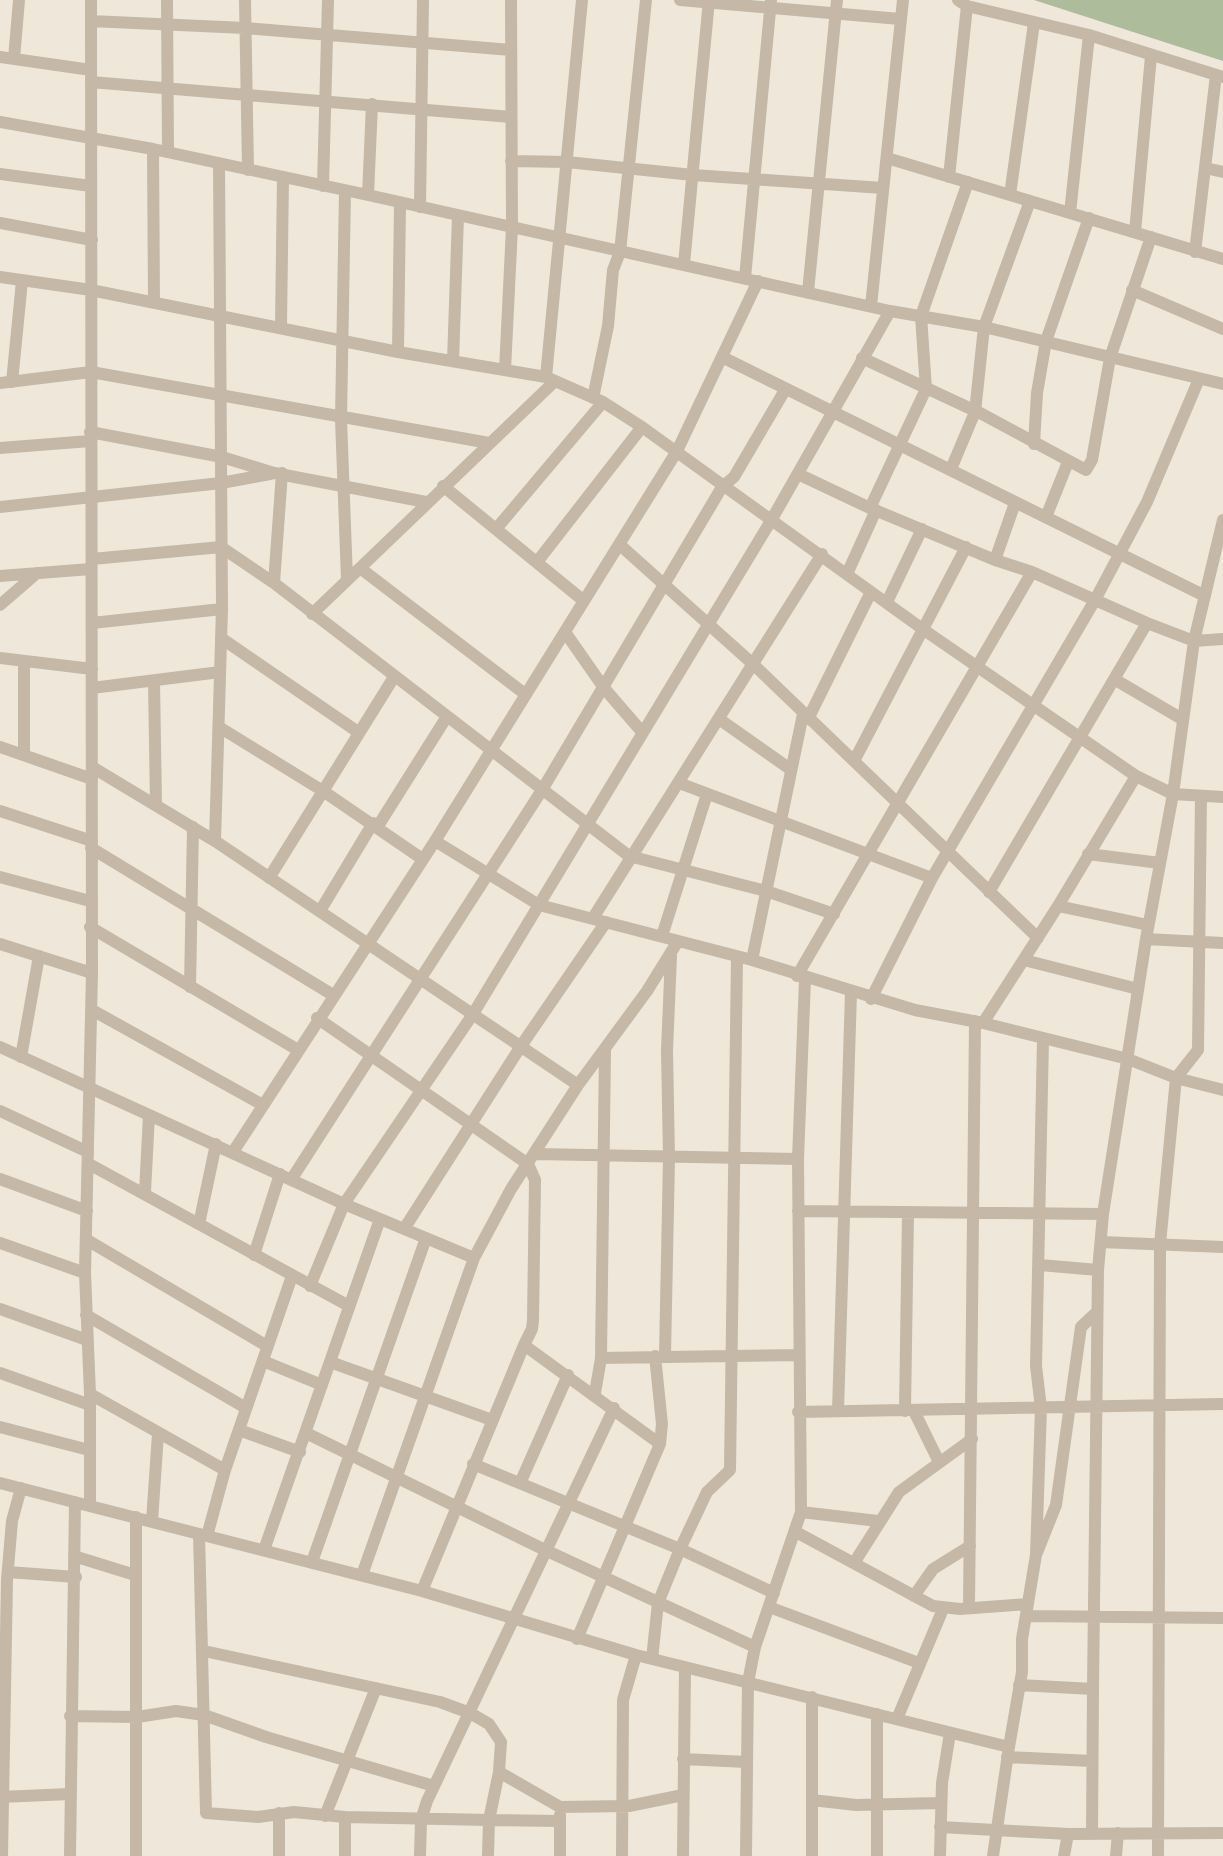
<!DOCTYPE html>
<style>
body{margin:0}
canvas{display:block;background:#efe7d9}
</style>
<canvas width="1223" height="1856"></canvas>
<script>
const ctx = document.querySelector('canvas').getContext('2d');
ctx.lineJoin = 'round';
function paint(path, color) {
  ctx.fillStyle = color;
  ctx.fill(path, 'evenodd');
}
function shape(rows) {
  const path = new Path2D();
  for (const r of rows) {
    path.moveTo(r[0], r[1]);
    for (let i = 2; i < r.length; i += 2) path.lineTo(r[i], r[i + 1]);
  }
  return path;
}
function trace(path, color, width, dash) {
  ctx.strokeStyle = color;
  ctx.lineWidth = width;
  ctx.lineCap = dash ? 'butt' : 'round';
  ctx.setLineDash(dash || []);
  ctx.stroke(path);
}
paint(shape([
 [1034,0,1223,0,1223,61]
]), '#adbc9a');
trace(shape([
 [167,0,168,152],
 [245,0,248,170],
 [680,0,900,19],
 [958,0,967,6,1089,35,1223,77],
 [91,21,245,28,511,50],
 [0,57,91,70],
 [14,59,19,0],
 [91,82,511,117],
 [0,122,153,149,368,195,890,311,984,327,1223,384],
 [153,149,154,302],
 [887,158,1223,259],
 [511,161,567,162,693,175,883,188],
 [1205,168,1223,172],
 [0,174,91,186],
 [949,177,967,6],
 [323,186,328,0],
 [345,191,341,419,347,579],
 [368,195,372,104],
 [1010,195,1034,23],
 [420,207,423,0],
 [1070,213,1089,35],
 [0,223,92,240],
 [1135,232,1151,56],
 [1195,252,1216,75],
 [684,264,709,0],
 [0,277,91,290,398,352,546,377,603,402,642,427,924,630,1136,776,1173,794,1223,797],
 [745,278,771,0],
 [1132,290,1223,329],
 [808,292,837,0],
 [871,306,903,0],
 [281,326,283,177],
 [398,352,400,204],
 [722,357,1205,596],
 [862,358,982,414,1086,470,1092,460,1110,358,1151,237],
 [453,361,458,216],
 [505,370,512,227,511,0],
 [546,377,582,0],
 [12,382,22,281],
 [0,383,91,372,489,443],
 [593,398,608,326,613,270,620,252,646,0],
 [90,432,222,457,274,473,426,502],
 [1034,444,1037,393,1046,341,1089,218],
 [0,448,90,441],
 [951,469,975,412,984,327,1030,201],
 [798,474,870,508,995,560,1032,572,1147,623,1194,641,1223,639],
 [443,486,584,601],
 [0,507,221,483,270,474],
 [870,508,926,389,921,316,968,182],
 [1046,517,1068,462],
 [496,529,603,402],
 [620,545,754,665,1038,938],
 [92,559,221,547,274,583,629,856,766,891,834,914],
 [995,560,1015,503],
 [537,562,642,427],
 [360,568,525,694],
 [847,574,876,510],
 [0,576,91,569],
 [274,583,282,473],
 [887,602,922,529],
 [0,605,37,573],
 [312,614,554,382],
 [92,623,222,609],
 [565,632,604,688,642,732],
 [221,638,358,732],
 [0,658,92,669],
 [1114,679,1182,719],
 [154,681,156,805],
 [92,688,220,672],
 [719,719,790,769],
 [808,719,871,592],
 [219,727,323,791,421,858],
 [0,747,92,779],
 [24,754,24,662],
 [854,761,966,547],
 [92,767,215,841,578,1085],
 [679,783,932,878],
 [0,811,92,841],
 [378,826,446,718],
 [215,841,222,609,219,163],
 [435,841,539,905,752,960,915,1010,983,1023,1128,1059,1176,1078,1223,1090],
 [91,848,333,995],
 [1088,854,1160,863],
 [0,877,90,901],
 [269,878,394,677],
 [989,892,1147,623],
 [1058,906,1148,925],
 [320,911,373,823],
 [593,918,822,554],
 [90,927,298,1050],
 [662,936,707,794],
 [1146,939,1223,943],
 [0,944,92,973],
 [752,960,803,714],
 [1024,960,1138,989],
 [797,976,1032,572],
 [190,987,193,827],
 [871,999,932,878,1095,600,1147,502,1199,379],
 [92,1010,261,1104],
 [317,1018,528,1164,535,1180,533,1320,532,1329,524,1345,660,1444],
 [983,1023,1058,906,1136,776],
 [0,1047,344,1204,474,1258],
 [21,1057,39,956],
 [0,1111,88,1152],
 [233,1152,435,841,677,451,758,281],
 [536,1154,798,1159],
 [89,1164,349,1306],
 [0,1179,87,1211],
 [291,1180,542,790,722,487,734,477,785,390],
 [145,1192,149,1115],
 [798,1211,1103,1214],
 [199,1224,216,1144],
 [404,1229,521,1046,606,922],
 [87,1240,267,1346],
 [1101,1242,1223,1247],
 [0,1243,85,1273],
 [254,1255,280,1174],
 [1040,1265,1098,1270],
 [310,1286,344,1204,473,1014,772,519,890,311],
 [0,1309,87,1340],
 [86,1315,246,1408],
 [665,1355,669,1158,667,1050,671,956],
 [601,1358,605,1051],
 [263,1361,322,1385],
 [330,1362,492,1420],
 [0,1373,90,1405],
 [595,1393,601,1358,798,1355],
 [90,1394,225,1470],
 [838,1411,851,992],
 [905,1411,908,1212],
 [914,1411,939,1462],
 [798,1412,1223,1404],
 [0,1427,89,1450],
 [239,1430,300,1452],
 [306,1433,545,1550,755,1647],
 [473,1464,680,1549,774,1593],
 [521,1481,568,1375],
 [0,1483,422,1591,636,1655,1009,1747,993,1856],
 [90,1505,90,1394,85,1273,92,973,91,0],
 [801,1512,878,1521],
 [136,1517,136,1856],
 [152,1521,158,1434],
 [796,1532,933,1606,960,1609,1028,1604],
 [199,1534,206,1813,258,1817,294,1812,345,1817,489,1820,488,1856],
 [207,1536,225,1470,292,1276],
 [264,1550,380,1219],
 [1036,1555,1041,1408,1036,1366,1043,1040],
 [77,1557,135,1575],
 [312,1562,426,1238],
 [854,1563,899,1492,972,1439],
 [8,1572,76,1577],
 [362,1575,474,1258,511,1189,578,1085,647,991,678,941],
 [422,1591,524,1345],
 [914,1596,933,1569,970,1546],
 [769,1607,919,1663],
 [969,1608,975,1021],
 [1026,1616,1223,1618],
 [577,1639,660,1444,662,1424,655,1356],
 [204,1651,440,1702,470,1713,489,1724,501,1742,499,1772,489,1820,560,1821],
 [652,1659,658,1603,680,1549,707,1492,730,1470,737,957],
 [1019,1685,1093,1689,1098,1270,1103,1214,1146,939,1173,794,1194,641,1223,520],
 [70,1716,137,1717,176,1711,204,1715,266,1737,434,1786],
 [897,1719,943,1609],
 [1009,1747,1022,1672,1022,1639,1036,1555,1056,1505,1081,1327,1097,1312],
 [1007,1757,1092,1761],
 [683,1759,747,1762],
 [499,1772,560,1807,629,1806,683,1795],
 [0,1797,70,1794],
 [812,1800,856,1805,940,1803],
 [279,1813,279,1856],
 [325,1816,376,1688],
 [940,1827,1068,1834,1223,1833],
 [1092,1833,1093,1689],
 [2,1856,7,1580,12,1521,21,1488],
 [70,1856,75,1502],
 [345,1856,345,1817],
 [420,1856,421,1820,427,1801,614,1408],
 [560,1856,560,1815],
 [622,1856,623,1700,636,1655],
 [683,1856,685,1668],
 [746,1856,748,1682,755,1647,801,1512,798,1159,805,979],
 [812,1856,812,1697],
 [877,1856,877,1714],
 [940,1856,942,1783,950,1733],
 [1064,1856,1068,1834],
 [1116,1856,1118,1833],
 [1158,1856,1160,1244,1176,1078,1198,1050,1201,796]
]), '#c5b8a6', 12);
</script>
